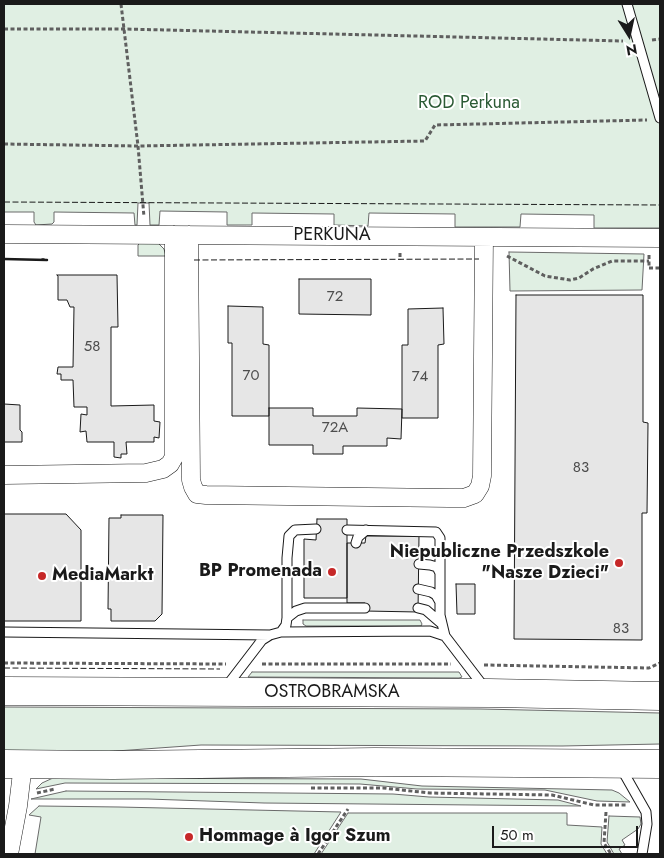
<!DOCTYPE html>
<meta charset="utf-8">
<style>
body{margin:0}
#map{position:relative;width:664px;height:858px;overflow:hidden;background:#fff;font-family:Jost,sans-serif}
canvas{display:block}
.frame{position:absolute;inset:0;border:5px solid #1a1a1a;pointer-events:none}
.north{position:absolute;left:604px;top:10px;width:50px;height:50px;-webkit-text-stroke:4px #fff;paint-order:stroke;rotate:170deg;font-size:14px;font-weight:700;line-height:20px;text-align:center;color:#1a1a1a}
.north::after{content:'';display:block;margin:auto;width:18px;height:22px;background:#1a1a1a;clip-path:polygon(50% 0,100% 100%,50% 72%,0 100%)}
.scale{position:absolute;left:492px;top:826px;width:146px;height:22px;box-sizing:border-box;border:2px solid #1a1a1a;border-top:0;padding-left:6px;font-size:15px;line-height:18px;white-space:nowrap;color:#1a1a1a;-webkit-text-stroke:4px #fff;paint-order:stroke}
</style>
<div id="map">
<canvas width="664" height="858"></canvas>
<div class="frame"></div>
<div class="north">N</div>
<div class="scale">50 m</div>
</div>
<script>
const ctx = document.querySelector('canvas').getContext('2d');
ctx.lineJoin = 'round';
function paint(path, color) {
  ctx.fillStyle = color;
  ctx.fill(path, 'evenodd');
}
function shape(rows) {
  const path = new Path2D();
  for (const r of rows) {
    path.moveTo(r[0], r[1]);
    for (let i = 2; i < r.length; i += 2) path.lineTo(r[i], r[i + 1]);
  }
  return path;
}
function trace(path, color, width, dash) {
  ctx.strokeStyle = color;
  ctx.lineWidth = width;
  ctx.lineCap = dash ? 'butt' : 'round';
  ctx.setLineDash(dash || []);
  ctx.stroke(path);
}
function label(font, color, halo, rows, align = 'center') {
  ctx.font = font + ' Jost,sans-serif';
  ctx.lineWidth = 4;
  ctx.setLineDash([]);
  ctx.textBaseline = 'middle';
  ctx.strokeStyle = halo;
  ctx.fillStyle = color;
  for (const [text, x, y, turn = 0] of rows) {
    ctx.save();
    ctx.translate(x, y);
    ctx.rotate((+turn || 0) * Math.PI / 180);
    ctx.textAlign = isNaN(turn) ? turn : align;
    if (halo) ctx.strokeText(text, 0, 0);
    ctx.fillText(text, 0, 0);
    ctx.restore();
  }
}
const green = shape([
 [4,4,660,4,660,228,594,228,594,215,521,214,520,227,455,227,455,214,369,213,368,226,334,225,334,214,252,213,252,225,227,225,227,212,160,211,159,225,150,225,149,203,138,203,137,225,135,225,134,213,54,212,54,222,52,224,36,225,34,222,34,212,4,212,4,4],
 [140,243,158,243,164,249,166,256,138,256,138,245,140,243],
 [509,252,644,254,642,290,510,291,509,252],
 [303,620,420,620,422,624,421,626,306,626,303,624,303,620],
 [252,672,459,672,462,677,459,678,248,677,252,672],
 [4,707,481,709,660,713,660,744,562,746,201,745,102,752,4,751,4,707],
 [53,778,361,779,422,786,612,790,619,793,630,802,597,801,545,790,417,789,360,784,65,783,36,789,42,783,53,778],
 [66,791,393,794,429,797,558,800,581,806,264,803,148,799,31,799,66,791],
 [39,806,119,807,341,812,314,854,35,854,41,817,29,815,39,806],
 [348,813,567,813,567,825,602,827,601,844,607,854,321,854,348,813],
 [609,816,640,817,641,824,638,829,622,840,625,845,619,849,622,854,614,854,607,842,609,816]
]);
paint(green, '#e0efe3');
trace(green, '#6a6a6a', 1);
const building = shape([
 [57,275,117,275,118,327,111,327,111,406,154,405,154,421,160,422,159,438,154,437,154,442,126,442,127,454,121,454,121,458,114,457,114,442,87,442,86,431,80,432,81,414,87,415,87,407,74,407,73,380,61,380,61,374,57,374,58,367,73,367,74,307,70,307,67,300,58,300,58,276,57,275],
 [299,279,371,279,371,315,299,314,299,279],
 [516,295,643,295,643,422,648,423,647,513,642,513,642,640,514,639,516,295],
 [228,306,263,307,263,344,269,345,269,416,232,416,232,343,228,343,228,306],
 [443,308,444,344,438,345,438,418,402,418,402,345,408,345,408,309,443,308],
 [4,404,20,405,20,430,22,432,22,442,4,442,4,404],
 [269,408,313,408,313,416,357,416,357,408,402,409,401,439,387,438,387,446,343,446,343,454,313,454,313,445,269,445,269,408],
 [4,514,66,514,81,530,81,621,4,621,4,514],
 [121,515,163,515,162,614,155,621,111,621,111,609,108,609,109,518,121,518,121,515],
 [317,519,347,519,347,598,304,598,304,539,316,540,317,519],
 [366,536,419,536,418,612,365,611,365,603,347,603,347,543,365,543,366,536],
 [456,584,475,584,475,614,457,614,456,584]
]);
paint(building, '#e6e6e6');
trace(building, '#1a1a1a', 1);
const lane = shape([
 [627,4,660,118],
 [347,530,436,532,440,538,440,615,445,636],
 [356,543,358,537,366,530],
 [419,564,430,565,437,567,440,573],
 [418,589,431,592,436,595,440,602],
 [418,608,426,610,441,623],
 [287,618,296,611,305,608,365,608],
 [4,632,270,635],
 [281,632,286,625,287,618,287,558,289,536,295,530,316,529],
 [226,687,262,640,270,635,281,632,430,631,445,636,484,687],
 [621,768,646,812,647,824,642,854]
]);
const street = shape([
 [4,234,660,238],
 [189,235,191,480,193,487,197,494,206,495,449,498,464,498,475,494,480,486,482,476,484,237],
 [4,475,146,473,163,469,170,464,174,457,174,235],
 [9,854,18,806,23,764]
]);
const primary = shape([
 [4,691,489,693,660,696],
 [4,764,113,765,375,762,660,764]
]);
trace(lane, '#1a1a1a', 11);
trace(street, '#1a1a1a', 19);
trace(primary, '#1a1a1a', 29);
trace(shape([
 [121,4,138,146,144,217],
 [4,29,124,29,623,41],
 [652,40,660,39],
 [4,144,138,146,425,141,435,125,647,120],
 [400,253,400,260],
 [649,255,649,268,660,268],
 [507,256,545,276,570,280,579,278,593,269,612,261,649,261],
 [43,258,43,260],
 [4,663,226,664],
 [262,664,451,664],
 [484,665,649,668,660,663],
 [311,788,383,788,430,793,552,795,594,805,626,805],
 [37,793,55,789],
 [606,812,604,843,611,854],
 [318,854,348,809]
]), '#5f5f5f', 3, [4, 2.5]);
trace(lane, '#fff', 9);
trace(street, '#fff', 18);
trace(primary, '#fff', 28);
trace(shape([
 [4,202,660,205],
 [194,260,479,259],
 [4,668,220,669]
]), '#1a1a1a', 1, [6, 2.5]);
trace(shape([
 [4,259,47,260]
]), '#1a1a1a', 2.5);
for (const [x, y, r, color] of [
 [619,563,5,"#c62828"],
 [332,572,5,"#c62828"],
 [42,576,5,"#c62828"],
 [189,837,5,"#c62828"]
]) {
  const dot = new Path2D();
  dot.arc(x, y, r, 0, 2 * Math.PI);
  ctx.fillStyle = color;
  ctx.fill(dot);
  trace(dot, '#fff', 2);
}
label('15px', '#4d4d4d', null, [
 ["72",335,297],
 ["58",92,347],
 ["70",251,376],
 ["74",420,377],
 ["72A",335,428],
 ["83",581,468],
 ["83",621,629]
]);
label('18px', '#2b5a34', '#fff', [
 ["ROD Perkuna",469,104]
]);
label('18px', '#1a1a1a', '#fff', [
 ["PERKUNA",332,236],
 ["OSTROBRAMSKA",332,693]
]);
label('bold 18px', '#1a1a1a', '#fff', [
 ["Niepubliczne Przedszkole",609,553],
 ["\"Nasze Dzieci\"",609,574],
 ["BP Promenada",322,572],
 ["MediaMarkt",52,576,"left"],
 ["Hommage à Igor Szum",199,837,"left"]
], 'right');
</script>
